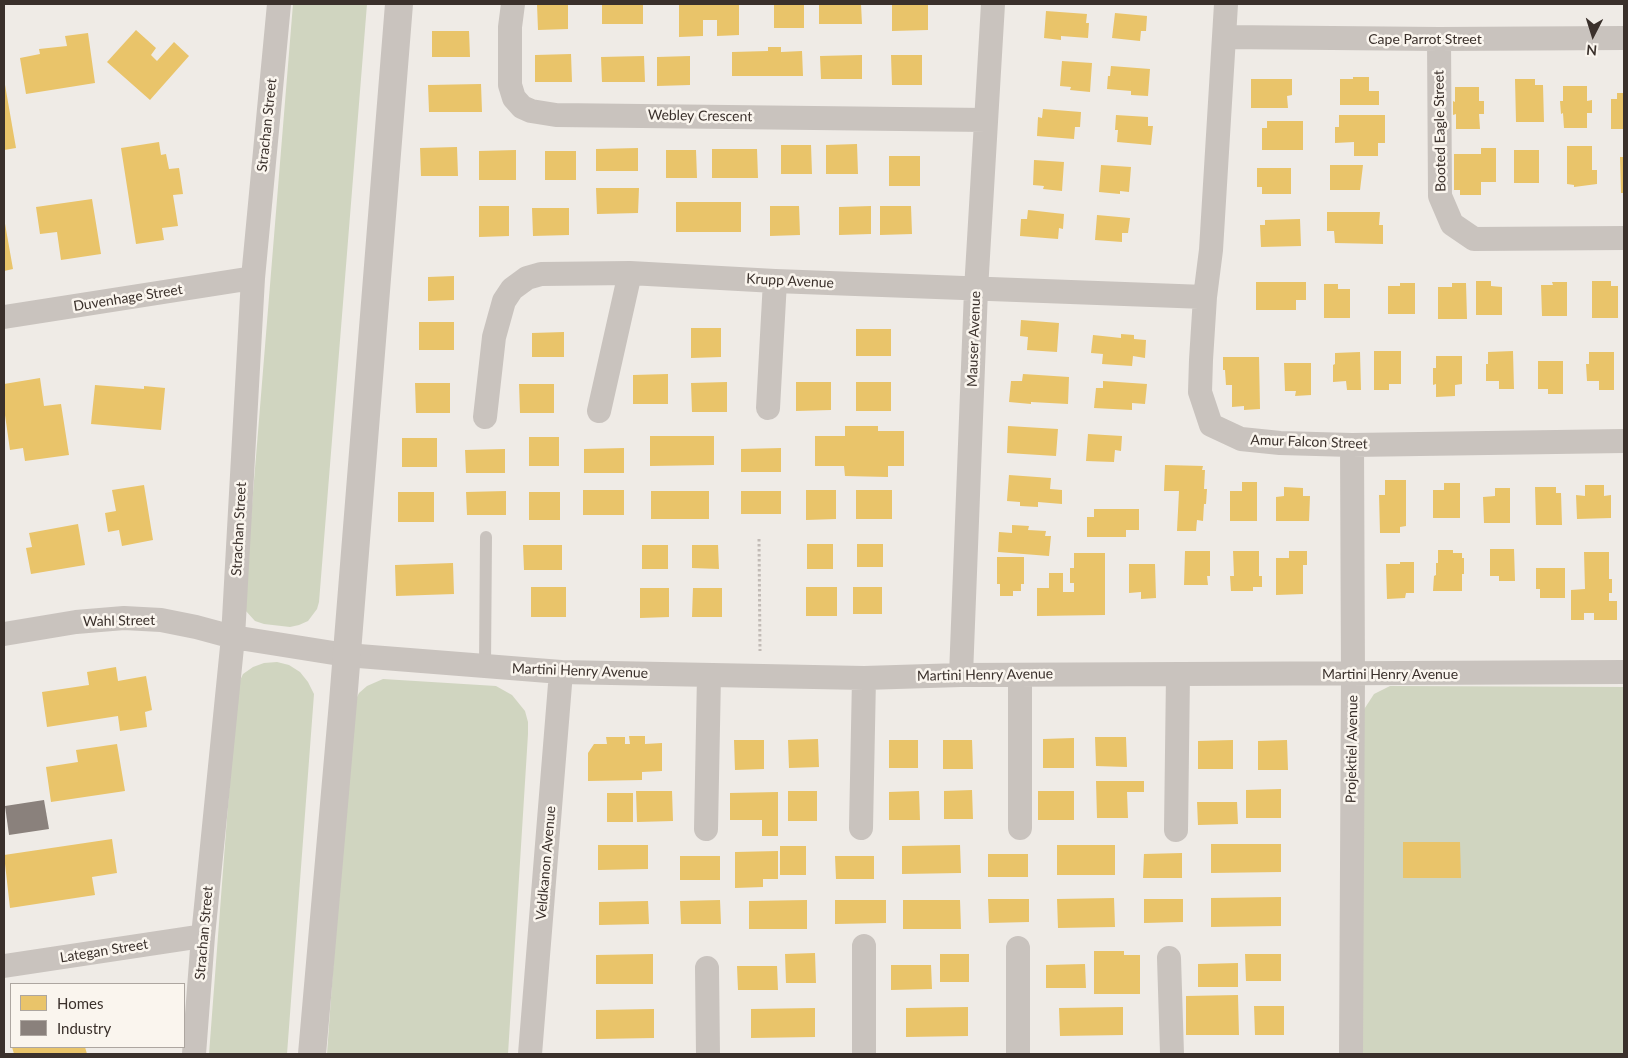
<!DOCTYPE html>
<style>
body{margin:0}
#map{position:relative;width:1628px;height:1058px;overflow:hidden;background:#efebe6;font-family:Lato,sans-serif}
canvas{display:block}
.frame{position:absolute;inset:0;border:5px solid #3a302b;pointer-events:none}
.legend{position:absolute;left:10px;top:983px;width:175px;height:65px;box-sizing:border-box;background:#faf5ee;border:1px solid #ada6a0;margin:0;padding:6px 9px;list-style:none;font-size:15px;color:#3a302b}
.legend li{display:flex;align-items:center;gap:10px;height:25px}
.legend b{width:25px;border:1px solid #ada6a0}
.north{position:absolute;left:1568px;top:10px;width:50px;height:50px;-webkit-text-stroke:4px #faf5ee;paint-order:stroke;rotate:185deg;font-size:14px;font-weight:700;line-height:20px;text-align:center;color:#3a302b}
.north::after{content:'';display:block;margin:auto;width:18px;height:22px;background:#3a302b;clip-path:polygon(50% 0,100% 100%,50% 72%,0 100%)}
</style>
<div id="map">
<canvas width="1628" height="1058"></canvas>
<div class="frame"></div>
<ul class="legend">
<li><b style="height:14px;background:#e9c46a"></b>Homes</li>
<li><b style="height:14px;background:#8a817c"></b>Industry</li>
</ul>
<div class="north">N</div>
</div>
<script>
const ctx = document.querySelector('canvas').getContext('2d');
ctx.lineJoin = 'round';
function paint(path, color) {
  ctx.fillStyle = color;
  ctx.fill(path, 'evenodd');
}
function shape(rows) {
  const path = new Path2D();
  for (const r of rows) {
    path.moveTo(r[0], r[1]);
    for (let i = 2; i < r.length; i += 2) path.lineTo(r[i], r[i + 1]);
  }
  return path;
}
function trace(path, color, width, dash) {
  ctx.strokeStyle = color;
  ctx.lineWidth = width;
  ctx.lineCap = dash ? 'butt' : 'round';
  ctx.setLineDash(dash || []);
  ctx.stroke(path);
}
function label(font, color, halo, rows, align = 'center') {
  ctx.font = font + ' Lato,sans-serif';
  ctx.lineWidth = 5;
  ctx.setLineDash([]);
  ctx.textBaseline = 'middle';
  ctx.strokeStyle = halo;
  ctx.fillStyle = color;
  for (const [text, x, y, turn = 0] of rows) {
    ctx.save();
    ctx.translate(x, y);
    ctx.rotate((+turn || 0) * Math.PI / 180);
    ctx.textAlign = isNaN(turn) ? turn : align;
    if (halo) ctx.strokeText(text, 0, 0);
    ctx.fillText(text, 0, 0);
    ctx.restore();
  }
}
paint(shape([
 [293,4,367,4,319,602,317,609,308,621,299,625,290,627,264,624,255,621,245,610,244,603],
 [277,662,289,665,300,672,308,682,314,694,287,1054,209,1054,237,687,243,674,253,667,264,663],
 [383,679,496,686,512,695,525,711,528,722,528,734,508,1054,327,1054,351,713,354,703,359,693,367,686],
 [1390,686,1624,687,1624,1054,1363,1054,1363,711,1374,694]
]), '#d0d5c0');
paint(shape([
 [537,4,568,4,568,29,538,30],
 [602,4,643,4,643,24,602,24],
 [679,4,739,4,739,35,717,36,717,20,703,20,703,36,679,37],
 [774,4,804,4,804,28,774,28],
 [819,4,861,4,862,24,819,24],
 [892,4,928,4,928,30,892,31],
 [1046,11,1087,14,1086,23,1089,23,1088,38,1061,36,1061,40,1044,38],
 [1115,13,1147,16,1146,31,1141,31,1140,41,1112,38],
 [136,30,156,48,151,55,157,61,174,42,189,56,150,100,107,62],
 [432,31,469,31,470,57,432,57],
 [88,33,95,83,26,94,20,58,40,54,39,49,67,46,65,36],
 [768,47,781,47,781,52,802,51,803,76,732,76,732,52,768,51],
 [571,54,572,82,535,82,535,55],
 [862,55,862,79,821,79,820,56],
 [891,55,922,55,922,85,892,85],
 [644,56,645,82,602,82,601,57],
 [690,56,690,85,657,86,657,57],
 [1062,61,1092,63,1090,92,1070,90,1071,87,1060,86],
 [1111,66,1150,69,1148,96,1131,95,1131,91,1107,89,1108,76,1110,76],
 [1353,77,1369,77,1369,91,1379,91,1379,105,1340,105,1340,79,1353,79],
 [4,79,16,148,4,150],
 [1251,79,1292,79,1292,95,1287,96,1288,108,1251,108],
 [1515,79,1535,79,1535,85,1543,85,1544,122,1516,122],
 [481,84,482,112,429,112,428,85],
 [1563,86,1587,86,1587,101,1592,100,1592,113,1587,113,1587,128,1564,128,1563,113,1561,114,1560,101,1563,101],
 [1455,87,1479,87,1479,101,1484,101,1484,114,1479,114,1480,129,1456,129,1456,114,1453,115,1453,101,1455,102],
 [1617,93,1624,93,1624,129,1611,129,1611,99,1617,99],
 [1043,109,1081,112,1080,127,1075,127,1074,139,1037,136,1038,117,1042,118],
 [1116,115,1148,117,1148,126,1153,126,1151,145,1117,142,1118,130,1115,130],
 [1339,115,1385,115,1385,143,1378,143,1378,156,1354,156,1354,142,1335,143,1335,127,1339,127],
 [1267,121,1303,121,1303,150,1262,150,1262,128,1267,128],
 [159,142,161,155,166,154,169,169,179,168,183,194,173,195,178,226,162,228,164,240,136,244,121,148],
 [857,144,858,174,826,174,826,145],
 [781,145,811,145,812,174,781,174],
 [1567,146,1592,146,1592,170,1597,170,1597,184,1574,187,1574,185,1567,184],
 [457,147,458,176,421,176,420,148],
 [638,148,638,171,596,171,596,149],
 [1481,148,1496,148,1496,182,1481,182,1481,195,1460,195,1460,190,1454,190,1454,154,1481,154],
 [712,149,757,149,758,178,712,178],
 [516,150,516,180,479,180,479,151],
 [666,150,696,150,697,178,666,178],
 [1514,150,1539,150,1539,183,1514,183],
 [545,151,576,151,576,180,545,180],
 [889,156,920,156,920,186,889,186],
 [1620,157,1624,157,1624,193,1621,193],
 [1034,160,1064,162,1062,191,1043,189,1044,186,1033,185],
 [1101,165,1131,167,1129,192,1120,191,1120,194,1099,192],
 [1330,165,1363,165,1360,190,1330,190],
 [1257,168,1291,168,1291,194,1262,194,1262,187,1257,187],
 [596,188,639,188,638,213,597,214],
 [92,199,101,254,61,260,57,232,40,234,36,207],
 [676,202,741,202,741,232,676,232],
 [479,206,509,206,509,236,479,237],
 [770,206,799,206,800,235,770,236],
 [871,206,871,234,839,235,839,207],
 [880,206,911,206,912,234,880,235],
 [532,208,569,208,569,235,533,236],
 [1028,210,1064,214,1063,229,1059,228,1058,239,1020,236,1021,219,1027,219],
 [1327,212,1380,212,1379,225,1383,225,1383,244,1335,243,1334,231,1327,231],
 [1097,215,1130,218,1128,233,1122,233,1122,242,1095,240],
 [4,218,13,269,4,271],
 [1300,219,1301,246,1261,247,1260,225,1265,225,1265,220],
 [454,276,454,300,428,301,428,277],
 [1476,281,1491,281,1491,286,1502,287,1502,315,1476,315],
 [1592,281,1611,281,1611,286,1618,286,1618,318,1592,318],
 [1256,282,1306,282,1306,300,1296,300,1296,310,1256,310],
 [1552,282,1567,282,1567,316,1542,316,1541,285,1553,285],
 [1400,283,1415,283,1415,314,1388,314,1388,286,1400,286],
 [1452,283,1466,283,1467,319,1438,319,1438,287,1452,287],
 [1324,284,1338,284,1338,289,1350,289,1350,318,1324,318],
 [1021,320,1059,323,1057,352,1027,350,1028,337,1020,336],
 [419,322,454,322,454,350,419,350],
 [691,328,721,328,721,357,691,358],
 [856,329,891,329,891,356,856,356],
 [564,332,564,357,532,357,532,333],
 [1121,334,1134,335,1134,339,1146,340,1145,358,1133,356,1132,366,1102,364,1103,354,1091,353,1093,335,1121,338],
 [1374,351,1401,351,1401,384,1389,384,1389,390,1374,390],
 [1513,351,1514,389,1499,389,1499,381,1486,381,1486,364,1488,364,1488,352],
 [1360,352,1361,390,1347,390,1346,381,1333,382,1333,365,1335,364,1335,353],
 [1589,352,1614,352,1614,390,1599,390,1599,381,1587,381,1586,364,1589,364],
 [1436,356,1462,356,1462,384,1455,385,1455,396,1436,397,1436,384,1433,385,1433,368,1436,368],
 [1223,357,1259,357,1260,409,1244,410,1244,406,1232,407,1232,385,1226,385,1225,370,1223,370],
 [1538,361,1563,361,1563,394,1548,394,1548,389,1538,389],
 [1284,363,1311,363,1311,395,1295,396,1296,391,1285,391],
 [668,374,668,404,633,404,633,375],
 [1023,374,1069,377,1068,404,1031,402,1031,404,1009,402,1011,381,1022,381],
 [40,378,44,406,61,404,69,455,25,461,23,448,10,450,4,408,4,384],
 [1103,381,1147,384,1145,404,1132,403,1132,410,1094,408,1096,388,1103,388],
 [727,382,727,412,692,412,691,383],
 [796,382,831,382,831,410,796,411],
 [856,382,891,382,891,411,856,411],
 [415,383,450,383,450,413,416,413],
 [519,384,554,384,554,413,520,413],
 [95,385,144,389,144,386,165,388,161,430,91,424],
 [845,426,878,426,878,431,904,431,904,466,888,466,888,477,845,476,844,466,815,466,815,436,845,436],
 [1008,426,1058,429,1056,456,1007,453],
 [1088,434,1122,436,1121,451,1115,450,1114,462,1086,461],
 [650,436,714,436,714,465,650,466],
 [529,437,559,437,559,466,529,466],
 [402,438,437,438,437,467,402,467],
 [624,448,624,473,584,473,584,449],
 [781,448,781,472,741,472,741,449],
 [505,449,505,473,466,473,465,450],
 [1165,465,1203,466,1202,470,1205,470,1204,489,1207,489,1206,504,1204,504,1203,521,1197,520,1196,531,1177,531,1179,491,1164,491],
 [1009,475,1051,478,1050,489,1062,490,1062,504,1038,502,1038,507,1020,506,1020,502,1007,501],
 [1385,480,1406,480,1406,526,1400,527,1400,533,1380,533,1379,495,1385,495],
 [1242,482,1257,482,1257,521,1230,521,1230,491,1242,491],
 [1444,483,1460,483,1460,518,1433,518,1433,490,1444,490],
 [144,485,153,540,122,546,119,530,108,532,105,513,116,511,112,490],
 [1585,485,1604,485,1604,496,1611,495,1611,518,1577,519,1576,495,1585,496],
 [1284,487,1303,488,1303,496,1310,496,1309,521,1276,521,1276,497,1284,496],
 [1535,487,1556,487,1556,493,1561,493,1562,525,1536,525],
 [1495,488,1510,488,1510,523,1484,523,1483,497,1495,496],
 [583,490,624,490,624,515,583,515],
 [806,490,836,490,836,519,806,520],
 [856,490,892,490,892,519,856,519],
 [506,491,506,515,467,515,466,492],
 [651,491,709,491,709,519,651,519],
 [741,491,781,491,781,514,741,514],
 [398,492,434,492,434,522,398,522],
 [529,492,560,492,560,520,529,520],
 [1094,509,1139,509,1139,530,1126,530,1126,537,1087,537,1087,517,1094,517],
 [78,524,85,565,31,574,26,548,32,547,29,533],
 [1012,525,1029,526,1028,530,1046,531,1045,536,1051,536,1049,556,998,552,999,532,1012,533],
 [807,544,833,544,833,569,807,569],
 [857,544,883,544,883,567,857,567],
 [523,545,562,545,562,570,524,570],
 [642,545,668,545,668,569,642,569],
 [692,545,718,545,719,569,692,568],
 [1490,549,1514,549,1515,581,1499,581,1499,576,1490,576],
 [1438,550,1453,550,1453,553,1462,553,1462,558,1464,558,1464,574,1462,574,1462,591,1433,591,1434,576,1436,575,1436,563,1438,563],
 [1185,551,1210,551,1210,576,1207,576,1208,585,1184,585],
 [1233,551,1259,551,1259,576,1262,576,1262,587,1253,587,1253,591,1231,591,1230,576,1234,576],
 [1289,551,1307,551,1307,565,1303,565,1303,594,1276,595,1276,558,1289,558],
 [1584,552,1609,552,1609,579,1612,579,1612,593,1609,593,1609,601,1617,601,1617,620,1594,620,1594,613,1584,613,1584,620,1571,620,1571,590,1585,589],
 [1074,553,1105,553,1105,615,1037,616,1037,588,1049,588,1049,573,1063,573,1063,592,1074,592,1074,583,1070,583,1070,568,1074,568],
 [997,557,1024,557,1024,584,1021,584,1021,591,1013,591,1013,596,1000,596,1000,584,997,584],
 [1400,562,1414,562,1414,593,1406,593,1405,598,1387,599,1386,564,1400,564],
 [453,563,454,594,396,596,395,565],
 [1129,564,1155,564,1156,598,1141,599,1141,592,1129,593],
 [1536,568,1565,568,1565,598,1540,598,1540,589,1536,589],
 [531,587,566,587,566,617,531,617],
 [806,587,837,587,837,616,806,616],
 [853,587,882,587,882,614,853,614],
 [640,588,669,588,669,617,640,618],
 [693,588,722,588,722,617,692,617],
 [116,667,118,681,146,676,152,710,145,712,147,727,120,731,118,716,47,727,42,692,89,685,87,672],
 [629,736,645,736,645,744,662,743,662,771,642,772,642,780,588,781,588,753,594,744,607,744,606,737,625,737,625,744,630,744],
 [1095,737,1126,737,1127,767,1096,766],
 [1074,738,1074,768,1043,768,1043,739],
 [818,739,819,767,789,768,788,740],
 [734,740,764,740,764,769,735,770],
 [889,740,918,740,918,768,889,768],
 [943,740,972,740,973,769,943,769],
 [1233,740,1233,769,1198,769,1198,741],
 [1287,740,1288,770,1258,770,1258,741],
 [117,744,125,791,51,802,46,767,78,762,76,750],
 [1096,781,1144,781,1144,792,1127,792,1128,818,1097,818],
 [1281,789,1281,818,1246,818,1246,790],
 [972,790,973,819,944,819,944,791],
 [636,791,672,791,673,821,637,822],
 [788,791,817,791,817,821,788,821],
 [919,791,920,820,889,820,889,792],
 [1038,791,1074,791,1074,820,1038,820],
 [778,792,778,836,762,836,762,820,730,820,730,793],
 [607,793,633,793,633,822,607,822],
 [1197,802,1237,802,1238,824,1198,825],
 [112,839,117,873,92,877,95,895,10,908,4,855],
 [1403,842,1460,842,1461,878,1403,878],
 [1211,844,1281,844,1281,872,1211,873],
 [598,845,648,845,648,869,598,870],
 [960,845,961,873,902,874,902,846],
 [1057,845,1115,845,1115,875,1057,875],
 [780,846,806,846,806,875,780,875],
 [778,851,778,879,763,879,763,887,735,888,735,852],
 [1182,853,1182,878,1143,878,1144,854],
 [988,854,1028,854,1028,877,988,877],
 [680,856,720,856,720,880,680,880],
 [835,856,874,856,874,879,836,879],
 [1281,897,1281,926,1211,927,1211,898],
 [1114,898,1115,927,1058,928,1057,899],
 [988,899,1029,899,1029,922,989,923],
 [1144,899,1183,899,1183,922,1144,923],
 [720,900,721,924,681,924,680,901],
 [807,900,807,929,749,929,749,901],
 [835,900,886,900,886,923,835,924],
 [903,900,960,900,961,929,903,929],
 [648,901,649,924,599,925,599,902],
 [1094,951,1124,951,1124,955,1140,955,1140,994,1094,994],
 [815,953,816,983,786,983,785,954],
 [653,954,653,984,596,984,596,955],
 [940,954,969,954,969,982,940,982],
 [1245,954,1281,954,1281,981,1246,981],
 [1238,963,1238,987,1198,987,1198,964],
 [1085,964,1086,988,1046,988,1046,965],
 [891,965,931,965,932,989,891,990],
 [737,966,777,966,778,990,738,990],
 [1238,995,1239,1035,1186,1035,1186,996],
 [1254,1006,1284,1006,1284,1035,1255,1035],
 [968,1007,968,1036,906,1037,906,1008],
 [1123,1007,1123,1035,1060,1036,1059,1008],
 [815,1008,815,1037,751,1038,751,1009],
 [654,1009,654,1038,596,1039,596,1010],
 [12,1047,85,1047,87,1054,14,1054]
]), '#e9c46a');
paint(shape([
 [44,800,49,829,9,835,5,806]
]), '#8a817c');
trace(shape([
 [759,539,760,651]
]), '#c2bbb6', 3, [2.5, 2.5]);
trace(shape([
 [485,666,486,537]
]), '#c9c3be', 12);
trace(shape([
 [513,4,510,27,510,85,514,98,522,107,531,111,556,115,986,120],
 [1226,4,1211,250,1205,297,1201,360,1200,392,1211,425,1241,439,1280,443,1352,445,1624,441],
 [1225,37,1439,39,1624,38],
 [1439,39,1440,196,1452,224,1474,239,1624,238],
 [4,317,253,278],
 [768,408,775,281],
 [599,411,630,273],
 [485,417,494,337,504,301,512,289,527,278,541,274,630,273,775,281,1205,297],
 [4,634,76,622,124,618,161,620,196,627,233,637,346,655,561,672,864,678,961,675,1624,672],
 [961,675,976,290,993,4],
 [1020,675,1020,828],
 [861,828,864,678],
 [706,829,709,675],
 [1176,830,1178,674],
 [1169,958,1172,1054],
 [4,966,203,936],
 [707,968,708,1054],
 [194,1054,203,936,233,637,253,278,279,4],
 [530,1054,561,672],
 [864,1054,864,946],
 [1018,1054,1018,948],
 [1351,1054,1353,675,1352,445]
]), '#c9c3be', 24);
trace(shape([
 [312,1054,343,702,399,4]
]), '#c9c3be', 28);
label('14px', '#3a302b', '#faf5ee', [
 ["Cape Parrot Street",1425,39],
 ["Webley Crescent",700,116,1],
 ["Strachan Street",267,125,-84],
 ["Booted Eagle Street",1440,131,-91],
 ["Krupp Avenue",790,281,3],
 ["Duvenhage Street",128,298,-9],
 ["Mauser Avenue",974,339,-88],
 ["Amur Falcon Street",1309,442,2],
 ["Strachan Street",239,529,-87],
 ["Wahl Street",119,621,-1],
 ["Martini Henry Avenue",580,671,2],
 ["Martini Henry Avenue",1390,674],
 ["Martini Henry Avenue",985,675,-1],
 ["Projektiel Avenue",1352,749,-89],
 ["Veldkanon Avenue",546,863,-85],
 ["Strachan Street",204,933,-85],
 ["Lategan Street",104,951,-9]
]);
</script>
